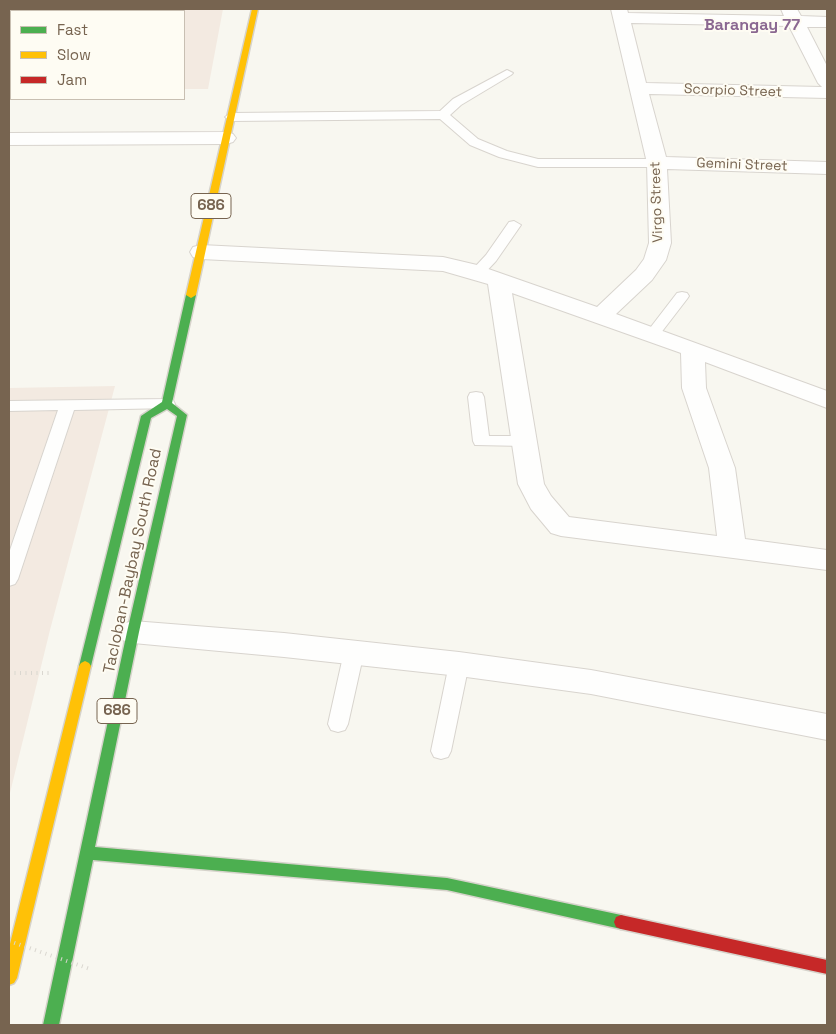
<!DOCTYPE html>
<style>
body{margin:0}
#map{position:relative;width:836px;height:1034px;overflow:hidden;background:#f8f7f0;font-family:"Space Grotesk",sans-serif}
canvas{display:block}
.frame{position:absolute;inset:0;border:10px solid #776450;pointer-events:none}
.legend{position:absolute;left:10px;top:10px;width:175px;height:90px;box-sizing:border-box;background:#fefcf3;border:1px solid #c8bfb2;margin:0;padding:6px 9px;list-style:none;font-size:15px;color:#776450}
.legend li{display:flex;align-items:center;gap:10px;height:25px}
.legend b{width:25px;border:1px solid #c8bfb2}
</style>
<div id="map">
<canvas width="836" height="1034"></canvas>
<div class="frame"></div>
<ul class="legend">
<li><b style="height:6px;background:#4caf50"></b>Fast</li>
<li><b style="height:6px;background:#ffc107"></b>Slow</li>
<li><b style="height:6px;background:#c62828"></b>Jam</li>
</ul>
</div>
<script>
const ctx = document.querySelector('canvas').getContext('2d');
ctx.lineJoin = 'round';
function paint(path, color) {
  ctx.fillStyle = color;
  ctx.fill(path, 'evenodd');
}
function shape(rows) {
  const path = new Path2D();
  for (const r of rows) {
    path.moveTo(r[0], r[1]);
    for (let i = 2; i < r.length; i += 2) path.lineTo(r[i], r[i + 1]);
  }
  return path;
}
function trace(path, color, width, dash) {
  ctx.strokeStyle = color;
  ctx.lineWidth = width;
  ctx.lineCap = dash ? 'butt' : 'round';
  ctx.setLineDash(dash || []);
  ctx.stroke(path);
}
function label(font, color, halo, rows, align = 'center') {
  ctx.font = font + ' "Space Grotesk",sans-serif';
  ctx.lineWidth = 4;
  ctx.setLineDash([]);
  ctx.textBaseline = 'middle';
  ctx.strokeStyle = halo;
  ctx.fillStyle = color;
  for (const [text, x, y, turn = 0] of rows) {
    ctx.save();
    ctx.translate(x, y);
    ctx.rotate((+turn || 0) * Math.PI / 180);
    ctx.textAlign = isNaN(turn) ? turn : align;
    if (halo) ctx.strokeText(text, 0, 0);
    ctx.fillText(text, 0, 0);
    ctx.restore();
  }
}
paint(shape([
 [9,9,223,9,208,89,184,89,184,11,11,11,11,85,9,85],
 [115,386,50,630,9,797,9,388]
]), '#f3eae1');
const lane = shape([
 [507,70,513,73,511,75,461,105,450,115,478,139,507,151,538,159,657,159,663,163,657,167,538,167,499,157,470,145,440,119,231,121,225,117,231,113,440,111,453,99,507,70],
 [514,221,521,225,496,261,482,276,472,276,470,273,472,270,486,255,509,222,514,221],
 [682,292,687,293,689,296,687,299,657,338,647,338,644,335,647,332,677,293,682,292],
 [476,392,482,393,484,397,489,436,524,436,530,437,532,441,530,445,524,446,475,445,473,441,468,397,470,393,476,392],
 [167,399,173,400,175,404,173,408,74,410,18,579,15,584,9,586,9,553,58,410,9,411,9,401,167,399],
 [354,645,361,647,364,652,348,724,345,730,338,732,331,730,328,724,344,652,347,647,354,645],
 [459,656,466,659,469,664,451,751,448,757,441,759,434,757,431,751,449,664,452,659,459,656]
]);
const street = shape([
 [611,9,627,9,628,13,784,16,781,9,797,9,801,16,827,17,827,27,807,27,827,66,827,98,649,94,666,157,827,162,827,174,667,169,671,243,666,260,652,280,616,314,827,391,827,408,705,362,706,388,735,468,745,539,827,550,827,570,561,536,551,533,531,509,518,484,488,284,443,271,201,259,193,257,190,252,193,247,201,245,443,257,477,265,597,307,636,270,644,259,649,243,647,163,611,9],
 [631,23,789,26,818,83,822,87,646,83,631,23],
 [512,293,681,353,682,388,709,468,717,536,569,517,551,496,544,484,512,293],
 [226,132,233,134,236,138,233,142,226,144,9,145,9,133,226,132],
 [133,621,284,633,459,652,591,670,827,714,827,740,591,694,459,676,284,657,133,643,122,640,118,632,122,624,133,621]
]);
const fast = shape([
 [191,292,196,295,172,403,187,415,139,632,95,847,447,878,621,915,626,917,628,922,626,927,621,929,447,890,93,860,59,1025,43,1025,127,632,177,416,167,409,151,418,91,666,89,669,85,671,81,669,79,666,141,416,162,402,186,295,191,292]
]);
const slow = shape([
 [252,9,258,9,196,295,191,298,186,295,252,9],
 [85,661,89,663,91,666,17,978,14,983,9,985,9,948,79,666,81,663,85,661]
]);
const jam = shape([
 [621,915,827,960,827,974,621,929,616,927,614,922,616,917,621,915]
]);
trace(lane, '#d8d4ce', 2);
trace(street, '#d8d4ce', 2);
trace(fast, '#d6d3cb', 3);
trace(slow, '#d6d3cb', 3);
trace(jam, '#d6d3cb', 3);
trace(shape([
 [9,673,50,673]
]), '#dad7d0', 4, [1, 4.5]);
paint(lane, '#fefefd');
paint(street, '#fefefd');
paint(fast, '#4caf50');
paint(slow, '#ffc107');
paint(jam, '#c62828');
trace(shape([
 [9,941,90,969]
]), '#dad7d0', 4, [1, 4.5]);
label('14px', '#776450', '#fefcf3', [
 ["Scorpio Street",733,91,2],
 ["Gemini Street",742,165,2],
 ["Virgo Street",657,202,-92]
]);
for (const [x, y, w] of [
 [211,206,40],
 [117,711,40]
]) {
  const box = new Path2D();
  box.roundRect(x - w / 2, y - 12.5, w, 25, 4);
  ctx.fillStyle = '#fefcf3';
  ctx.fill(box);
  trace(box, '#776450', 1);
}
label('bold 15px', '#776450', null, [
 ["686",211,206],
 ["686",117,711]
]);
label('bold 16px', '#8b6891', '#fefcf3', [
 ["Barangay 77",752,26]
]);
label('16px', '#776450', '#fefcf3', [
 ["Tacloban-Baybay South Road",133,561,-78]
]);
</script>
